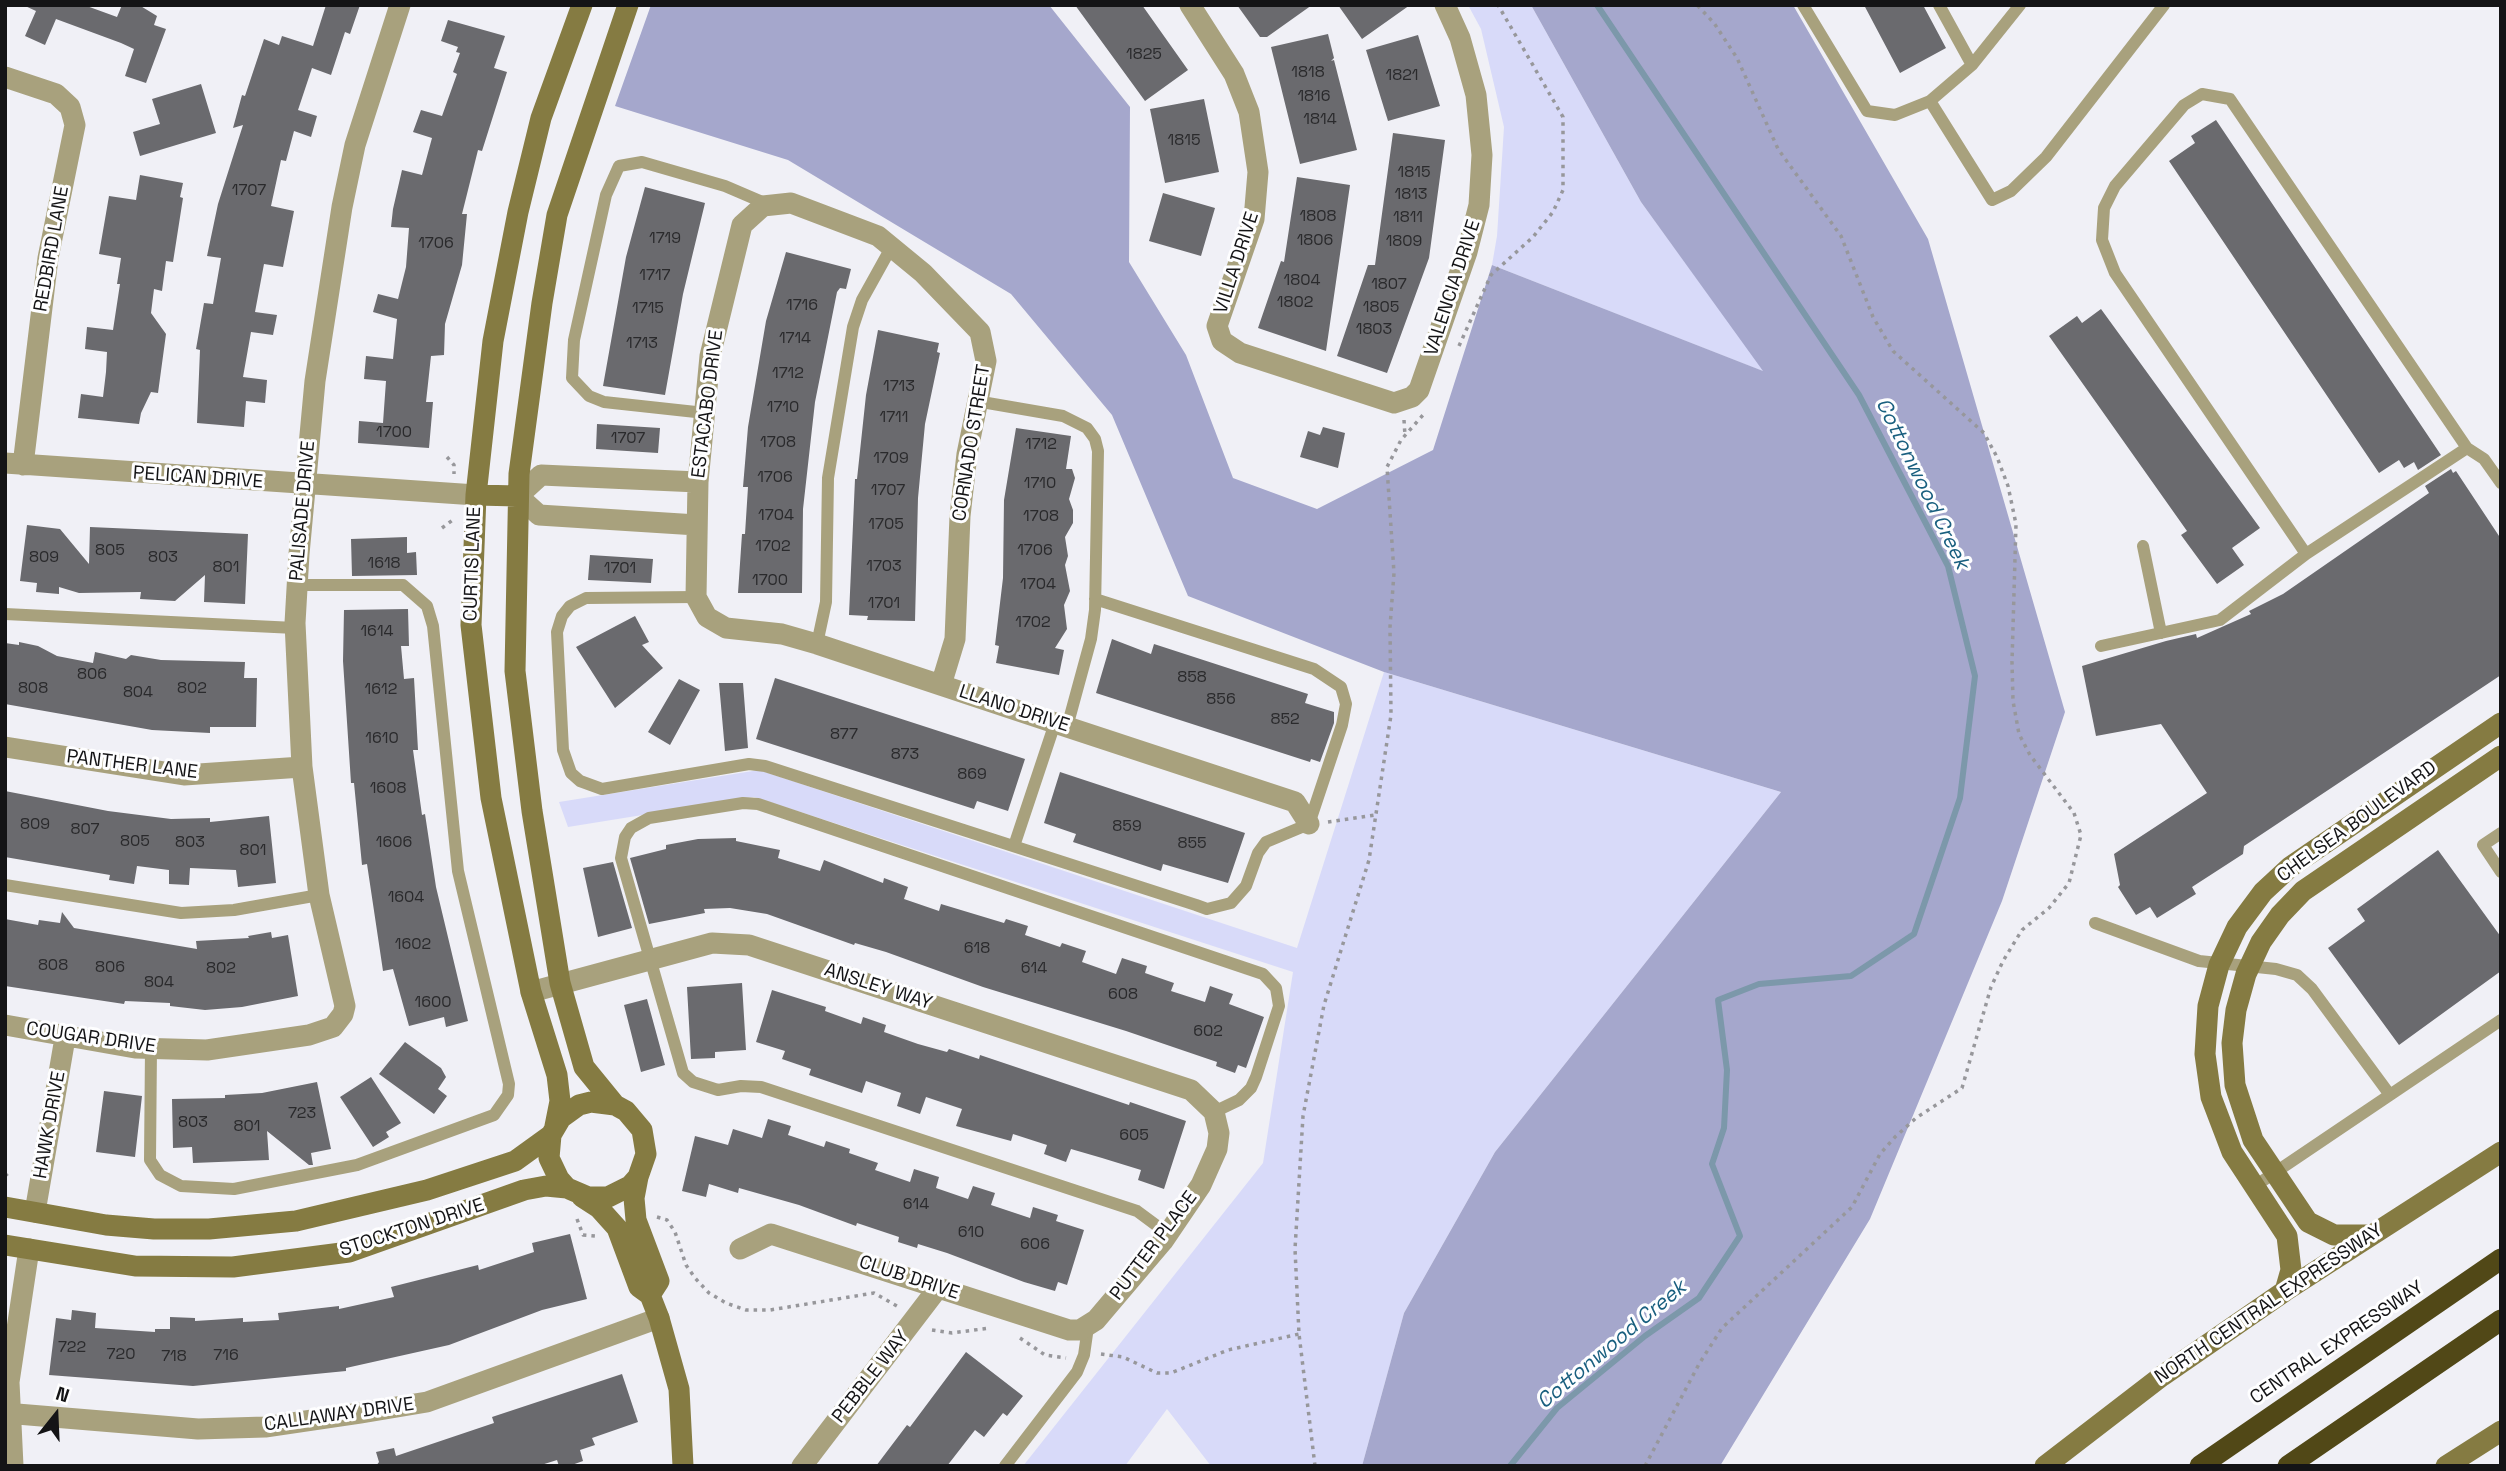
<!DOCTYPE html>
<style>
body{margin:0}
#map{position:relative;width:2506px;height:1471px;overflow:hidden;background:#f0f0f6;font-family:"Space Grotesk",sans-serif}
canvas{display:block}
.frame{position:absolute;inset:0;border:7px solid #141416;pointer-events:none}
.north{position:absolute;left:21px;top:1380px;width:70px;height:70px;-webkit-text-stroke:5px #fefeff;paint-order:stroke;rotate:18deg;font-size:19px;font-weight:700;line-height:28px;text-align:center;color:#141416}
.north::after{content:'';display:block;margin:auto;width:24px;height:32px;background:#141416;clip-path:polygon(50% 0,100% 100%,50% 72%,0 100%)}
</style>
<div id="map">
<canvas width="2506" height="1471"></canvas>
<div class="frame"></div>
<div class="north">N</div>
</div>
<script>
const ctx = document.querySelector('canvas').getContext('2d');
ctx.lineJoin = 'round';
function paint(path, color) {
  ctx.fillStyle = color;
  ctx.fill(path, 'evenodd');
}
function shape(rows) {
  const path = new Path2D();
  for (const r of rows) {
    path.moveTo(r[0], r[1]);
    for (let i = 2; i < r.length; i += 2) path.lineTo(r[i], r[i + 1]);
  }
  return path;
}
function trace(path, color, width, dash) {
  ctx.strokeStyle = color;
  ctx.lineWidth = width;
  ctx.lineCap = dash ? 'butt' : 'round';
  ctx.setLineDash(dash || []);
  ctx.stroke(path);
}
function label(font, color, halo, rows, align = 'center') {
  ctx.font = font + ' "Space Grotesk",sans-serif';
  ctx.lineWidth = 6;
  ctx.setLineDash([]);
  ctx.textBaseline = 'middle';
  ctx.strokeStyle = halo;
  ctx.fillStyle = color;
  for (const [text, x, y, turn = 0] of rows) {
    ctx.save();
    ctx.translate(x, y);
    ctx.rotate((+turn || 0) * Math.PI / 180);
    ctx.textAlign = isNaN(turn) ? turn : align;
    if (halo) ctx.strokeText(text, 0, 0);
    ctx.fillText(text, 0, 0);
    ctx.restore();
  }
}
paint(shape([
 [1468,5,1531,5,1641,202,1765,372,1492,265,1497,236,1504,127,1481,29],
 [1384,672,1781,792,1495,1152,1404,1313,1362,1466,1211,1466,1167,1409,1125,1466,1023,1466,1263,1163,1293,972,754,797,568,827,559,802,759,770,1297,948]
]), '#d8daf9');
paint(shape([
 [651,5,1049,5,1130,107,1129,262,1186,355,1233,478,1317,509,1433,450,1492,265,1763,371,1641,202,1531,5,1793,5,1928,239,2065,712,2002,901,1870,1219,1720,1466,1362,1466,1404,1313,1495,1152,1781,792,1384,672,1188,596,1112,415,1011,294,788,160,615,106]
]), '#a5a7cc');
trace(shape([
 [1510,1466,1557,1408,1645,1336,1699,1298,1740,1236,1712,1164,1724,1128,1727,1070,1718,1000,1759,984,1851,976,1914,934,1960,798,1975,676,1948,566,1859,395,1597,5]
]), '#7c98aa', 6);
paint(shape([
 [23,5,84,5,117,17,122,5,139,5,157,16,154,25,166,29,146,83,125,76,134,49,121,43,56,19,45,45,25,36,36,11],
 [326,5,360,5,350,34,345,32,331,75,312,68,298,110,317,116,311,137,294,131,286,161,281,160,271,206,294,211,283,267,264,264,255,312,277,315,273,335,251,332,243,377,267,380,265,403,246,401,244,427,197,423,200,350,196,349,204,303,213,304,221,258,207,256,218,204,243,125,233,128,242,95,245,96,264,39,279,45,282,36,313,46],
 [1075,5,1142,5,1188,70,1145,101],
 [1237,5,1312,5,1267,37,1260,37],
 [1338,5,1410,5,1362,39],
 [1864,5,1923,5,1946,48,1900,73],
 [448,20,505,36,494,68,507,72,482,151,478,150,462,214,467,214,462,265,445,324,444,355,431,356,426,402,433,402,429,448,358,443,359,421,383,423,386,381,364,379,366,356,393,359,397,319,373,312,378,294,398,299,406,267,409,228,391,227,393,209,402,170,422,175,432,138,413,132,421,110,442,116,457,74,453,72,460,53,456,52,458,47,441,41],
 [1328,34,1334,58,1331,61,1334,60,1357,150,1300,164,1271,47],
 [1418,35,1440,106,1388,121,1366,50],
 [201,84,216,133,140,156,133,132,160,124,152,99],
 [1204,99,1219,172,1165,183,1150,109],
 [2216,120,2441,455,2418,470,2414,462,2404,468,2399,460,2379,473,2169,161,2195,143,2191,136],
 [1393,133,1445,140,1429,258,1387,373,1337,356,1368,265,1375,265],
 [140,175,183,183,180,197,183,198,173,262,166,261,162,291,154,289,151,313,166,334,158,393,151,392,141,413,139,424,78,418,81,394,103,397,106,372,107,352,85,349,87,327,113,330,120,284,117,284,121,258,99,254,109,196,136,200],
 [1297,177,1350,185,1326,351,1258,328,1281,261,1284,262],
 [645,187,705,203,683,294,665,395,603,386,626,257],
 [1163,193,1215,208,1201,256,1149,241],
 [786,252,851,269,846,289,840,288,837,292,815,402,803,509,802,593,738,593,742,534,745,534,748,487,743,487,748,427,766,321],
 [2101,309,2260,528,2232,548,2244,565,2217,584,2181,535,2187,531,2049,336,2077,316,2082,323],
 [878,330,939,343,937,352,940,353,925,424,918,498,915,621,867,620,868,616,849,615,855,479,857,479,866,395],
 [597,424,660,428,658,453,596,449],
 [1323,427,1345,433,1338,468,1300,457,1308,431,1320,435],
 [1016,428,1071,436,1066,469,1072,469,1075,478,1069,499,1073,510,1073,523,1065,537,1068,556,1065,565,1070,591,1064,605,1067,629,1055,648,1064,650,1059,675,996,663,999,646,995,645,1003,578,1004,500],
 [2451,469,2453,473,2456,471,2501,539,2501,675,2244,846,2243,854,2192,887,2196,894,2157,918,2150,907,2136,915,2118,887,2120,885,2114,854,2207,793,2161,724,2096,736,2082,666,2166,641,2196,634,2197,638,2251,614,2249,611,2283,594,2429,493,2425,486],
 [27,525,60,529,89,564,90,527,248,534,245,604,204,602,205,575,175,601,140,599,141,592,79,593,59,587,59,594,36,592,37,583,20,581],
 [407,537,407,553,416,552,417,575,352,576,351,539],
 [590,555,653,559,651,583,588,580],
 [408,609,409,646,401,646,404,679,414,678,418,750,413,750,422,815,425,814,436,887,468,1021,446,1027,444,1017,409,1026,393,969,383,971,367,864,362,865,354,783,351,783,343,661,344,610],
 [635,616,649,642,642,645,663,668,615,708,576,647],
 [1112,639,1151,654,1154,644,1308,694,1305,703,1334,712,1334,723,1320,762,1311,759,1310,762,1096,693],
 [19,642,38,646,57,656,93,663,95,652,126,659,131,655,161,660,245,662,244,678,257,678,256,727,210,727,210,733,152,730,5,704,5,643,19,645],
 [775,678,1025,759,1008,811,977,801,974,809,756,739],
 [679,679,700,690,670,745,648,732],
 [719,683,743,683,748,748,725,751],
 [1060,772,1245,833,1228,883,1163,864,1161,871,1073,842,1076,834,1044,823],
 [5,791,108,811,171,819,210,818,210,822,269,816,276,883,238,887,236,870,190,868,189,885,169,884,169,870,137,866,134,884,109,880,110,875,5,857],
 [736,838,736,841,780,850,778,858,820,871,824,860,883,883,884,878,908,887,904,899,939,911,941,904,1004,923,1006,919,1028,926,1025,935,1060,947,1062,943,1086,951,1082,962,1116,974,1122,958,1147,966,1145,973,1174,983,1171,991,1205,1002,1210,986,1233,994,1229,1004,1264,1017,1246,1068,1238,1065,1235,1073,1216,1066,1217,1062,1126,1031,983,987,886,952,855,943,854,945,767,914,730,908,704,909,705,913,649,924,630,858,666,849,666,845,698,839],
 [2438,850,2501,937,2501,971,2399,1045,2328,948,2365,921,2357,909],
 [613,862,632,928,598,937,583,868],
 [62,912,74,928,197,949,196,941,249,938,248,936,271,932,272,938,288,935,298,996,242,1007,205,1010,170,1006,170,1003,125,1001,124,1004,5,986,5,919,38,925,39,920,60,923],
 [742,983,746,1050,715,1052,715,1058,691,1059,687,987],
 [772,990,826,1007,825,1011,861,1024,863,1017,886,1025,884,1032,918,1044,947,1052,949,1049,979,1059,980,1055,1129,1105,1130,1102,1186,1121,1164,1189,1138,1180,1141,1170,1102,1158,1071,1149,1066,1162,1044,1154,1047,1145,1013,1134,1011,1141,956,1126,962,1109,926,1097,920,1114,897,1106,901,1093,866,1081,862,1093,809,1075,811,1069,782,1059,785,1051,756,1042],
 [647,999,665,1065,641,1072,624,1005],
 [405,1042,441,1068,446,1077,438,1089,447,1096,434,1114,379,1074],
 [371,1077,401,1123,386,1132,389,1137,373,1147,340,1097],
 [317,1082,331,1149,311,1153,313,1165,309,1165,267,1131,269,1160,193,1163,192,1147,173,1148,172,1099,225,1098,225,1095,262,1093],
 [104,1091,142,1096,135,1157,96,1152],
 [768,1119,791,1126,788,1135,824,1147,826,1141,850,1149,849,1153,878,1163,875,1170,910,1182,914,1169,939,1177,936,1188,968,1199,973,1186,995,1193,991,1205,1030,1218,1033,1207,1058,1215,1056,1221,1084,1230,1067,1285,1058,1282,1055,1291,1024,1282,947,1253,918,1244,917,1248,898,1242,899,1237,857,1223,856,1226,799,1205,739,1188,738,1193,709,1184,706,1197,682,1191,695,1136,728,1145,733,1129,762,1138],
 [570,1234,587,1299,542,1310,449,1345,346,1368,346,1371,193,1386,49,1375,56,1318,71,1320,72,1310,96,1313,95,1328,155,1332,155,1329,170,1329,170,1317,195,1318,195,1321,243,1318,243,1322,279,1320,278,1313,339,1306,339,1309,394,1297,391,1287,478,1265,479,1270,534,1252,532,1243],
 [966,1352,1023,1396,1007,1416,1003,1413,984,1437,975,1430,947,1466,876,1466,907,1425,910,1427],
 [622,1374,638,1422,592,1438,595,1445,580,1450,583,1461,569,1466,559,1466,557,1460,538,1466,376,1466,379,1462,376,1452,394,1448,396,1456,494,1423,492,1417]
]), '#6a6a6e');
trace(shape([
 [1459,346,1491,275,1533,237,1553,212,1563,190,1563,117,1498,5],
 [1404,420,1405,436],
 [447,457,454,465,454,474],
 [442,528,454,519],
 [1328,822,1375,815],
 [5,1176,11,1171],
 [657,1217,667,1220,675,1232,686,1265,695,1278,709,1293,726,1303,746,1310,770,1310,874,1293,897,1306],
 [577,1219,583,1235,596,1236],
 [932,1330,952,1333,990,1328],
 [1020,1338,1045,1355,1066,1358],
 [1101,1354,1123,1357,1157,1373,1171,1373,1228,1350,1299,1334],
 [1315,1466,1299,1334,1295,1249,1303,1116,1324,1005,1369,860,1391,715,1390,627,1394,573,1387,467,1401,440,1423,415],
 [1645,1466,1699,1364,1722,1328,1852,1207,1880,1154,1895,1137,1916,1118,1962,1088,1991,987,2003,961,2022,930,2049,908,2069,883,2081,835,2074,813,2030,755,2019,734,2013,701,2012,662,2016,524,2008,486,1997,457,1984,433,1893,351,1873,317,1841,236,1778,149,1737,58,1714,23,1697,5]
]), '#97979b', 3.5, [3.5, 5]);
trace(shape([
 [1803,5,1867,111,1895,115,1930,101,1992,200,2011,191,2046,157,2164,5],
 [1939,5,1972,65],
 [1930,101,1972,65,2020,5],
 [976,401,1063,416,1087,428,1095,439,1098,451,1095,610,1091,639,1067,727],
 [705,413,604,402,589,396,572,378,574,340,606,195,619,166,642,162,725,186,767,204],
 [2467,448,2230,99,2202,94,2184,105,2115,186,2104,208,2102,240,2115,273,2306,554,2467,448,2484,459,2501,483],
 [2143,546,2161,633],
 [696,597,586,598,570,606,562,616,557,632,563,750,571,773,580,781,602,789,749,764,765,766,1196,905,1207,909,1231,903,1246,886,1258,853,1266,842,1309,824,1342,725,1346,704,1341,687,1314,669,1095,599],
 [5,614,295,628],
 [817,644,826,602,828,478,853,327,862,300,892,246],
 [2101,646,2220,620,2306,554],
 [2501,833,2483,845,2501,872],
 [1014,846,1055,723],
 [5,885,181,913,234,910,319,895],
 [2095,923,2199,961,2276,969,2297,975,2312,989,2390,1095],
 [151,1048,150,1160,160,1175,181,1186,234,1189,357,1165,494,1115,508,1095,509,1084,458,871,433,626,427,606,403,585,297,585],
 [2255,1186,2501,1020],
 [1168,1234,1137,1211,761,1087,741,1086,718,1090,693,1082,683,1073,621,858,625,837,631,828,649,818,743,803,758,804,1263,974,1276,988,1279,1006,1256,1077,1251,1088,1239,1100,1214,1112],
 [1005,1466,1077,1372,1084,1355,1088,1327]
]), '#a8a17d', 12);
trace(shape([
 [1190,5,1234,74,1249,112,1258,172,1254,219,1217,326,1222,341,1240,353,1394,403,1412,397,1419,390,1467,252,1479,205,1482,155,1476,95,1460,38,1445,5],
 [5,77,56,94,70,107,75,125,48,258,23,465],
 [5,463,476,495],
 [697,525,539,515,518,496,541,475,698,482],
 [941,685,955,639,960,516,967,454,986,361,980,332,923,273,878,236,791,203,763,206,742,225,710,356,698,482,696,597,707,617,726,628,782,634,817,644,1055,723,1295,802,1309,824],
 [5,747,184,775,302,767],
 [531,992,712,943,749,945,1191,1090,1214,1112,1219,1133,1217,1149,1201,1185,1163,1241,1096,1320,1080,1330,1069,1330,771,1234,740,1249],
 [5,1025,135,1048,207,1050,309,1035,333,1027,343,1014,345,1006,319,895,302,767,295,623,299,554,315,381,342,207,355,145,400,5],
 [35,1212,65,1038],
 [5,1413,198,1429,265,1427,360,1413,427,1402,659,1318],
 [13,1466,9,1382,29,1249],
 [802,1466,938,1288]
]), '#a8a17d', 21);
trace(shape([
 [476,495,518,496],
 [615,1105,584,1067,560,983,532,811,515,671,519,474,542,303,557,215,628,5],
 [555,1126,560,1101,557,1075,531,992,491,798,471,625,476,495,493,341,518,212,541,118,582,5],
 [638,1177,634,1198,636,1220,659,1281,650,1295],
 [582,1197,599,1208,617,1228,639,1287,650,1295,659,1318,679,1389,683,1466],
 [5,1207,106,1225,154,1229,209,1229,296,1221,427,1190,515,1161,551,1135],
 [2369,1235,2334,1235,2308,1222,2253,1140,2235,1085,2232,1043,2236,1010,2246,974,2261,942,2280,915,2303,891,2501,756],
 [5,1245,135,1266,233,1267,349,1252,524,1190,546,1186,567,1188,588,1197,608,1197,630,1186,638,1177,646,1154,642,1130,626,1111,615,1105,591,1102,579,1105,561,1118,551,1135,549,1158,559,1179,567,1188],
 [2285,1291,2291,1270,2287,1236,2232,1152,2211,1097,2205,1054,2208,1006,2219,965,2237,927,2263,892,2290,867,2501,723],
 [2045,1466,2162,1376,2285,1291,2501,1152],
 [2446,1466,2501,1431]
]), '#857b42', 21);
trace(shape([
 [2200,1466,2501,1259],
 [2288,1466,2501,1320]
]), '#514817', 21);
label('16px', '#2a2a2c', null, [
 ["1825",1144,55],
 ["1818",1308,73],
 ["1821",1402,76],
 ["1816",1314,97],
 ["1814",1320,120],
 ["1815",1184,141],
 ["1815",1414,173],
 ["1707",249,191],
 ["1813",1411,195],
 ["1808",1318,217],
 ["1811",1408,218],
 ["1719",665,239],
 ["1806",1315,241],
 ["1809",1404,242],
 ["1706",436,244],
 ["1717",655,276],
 ["1804",1302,281],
 ["1807",1389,285],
 ["1802",1295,303],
 ["1716",802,306],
 ["1805",1381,308],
 ["1715",648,309],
 ["1803",1374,330],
 ["1714",795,339],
 ["1713",642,344],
 ["1712",788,374],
 ["1713",899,387],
 ["1710",783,408],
 ["1711",894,418],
 ["1700",394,433],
 ["1707",628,439],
 ["1708",778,443],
 ["1712",1041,445],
 ["1709",891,459],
 ["1706",775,478],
 ["1710",1040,484],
 ["1707",888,491],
 ["1704",776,516],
 ["1708",1041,517],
 ["1705",886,525],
 ["1702",773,547],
 ["805",110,551],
 ["1706",1035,551],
 ["809",44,558],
 ["803",163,558],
 ["1618",384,564],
 ["1703",884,567],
 ["801",226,568],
 ["1701",620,569],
 ["1700",770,581],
 ["1704",1038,585],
 ["1701",884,604],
 ["1702",1033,623],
 ["1614",377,632],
 ["806",92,675],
 ["858",1192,678],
 ["808",33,689],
 ["802",192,689],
 ["1612",381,690],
 ["804",138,693],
 ["856",1221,700],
 ["852",1285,720],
 ["877",844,735],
 ["1610",382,739],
 ["873",905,755],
 ["869",972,775],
 ["1608",388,789],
 ["809",35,825],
 ["859",1127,827],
 ["807",85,830],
 ["805",135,842],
 ["803",190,843],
 ["1606",394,843],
 ["855",1192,844],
 ["801",253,851],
 ["1604",406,898],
 ["1602",413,945],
 ["618",977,949],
 ["808",53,966],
 ["806",110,968],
 ["802",221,969],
 ["614",1034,969],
 ["804",159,983],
 ["608",1123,995],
 ["1600",433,1003],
 ["602",1208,1032],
 ["723",302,1114],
 ["803",193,1123],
 ["801",247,1127],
 ["605",1134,1136],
 ["614",916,1205],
 ["610",971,1233],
 ["606",1035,1245],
 ["722",72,1348],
 ["720",121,1355],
 ["716",226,1356],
 ["718",174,1357]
]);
label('19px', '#141416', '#fefeff', [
 ["REDBIRD LANE",52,249,-80],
 ["VILLA DRIVE",1237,263,-72],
 ["VALENCIA DRIVE",1453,288,-72],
 ["ESTACABO DRIVE",708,404,-83],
 ["CORNADO STREET",972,443,-81],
 ["PELICAN DRIVE",198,478,4],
 ["PALISADE DRIVE",303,511,-85],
 ["CURTIS LANE",473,564,-88],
 ["LLANO DRIVE",1014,709,18],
 ["PANTHER LANE",132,765,7],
 ["CHELSEA BOULEVARD",2357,822,-36],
 ["ANSLEY WAY",878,987,18],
 ["COUGAR DRIVE",91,1038,8],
 ["HAWK DRIVE",50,1125,-80],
 ["STOCKTON DRIVE",412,1228,-18],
 ["PUTTER PLACE",1154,1246,-53],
 ["CLUB DRIVE",909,1278,18],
 ["NORTH CENTRAL EXPRESSWAY",2269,1304,-34],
 ["CENTRAL EXPRESSWAY",2337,1343,-34],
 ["PEBBLE WAY",871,1377,-52],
 ["CALLAWAY DRIVE",339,1415,-8]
]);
label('italic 21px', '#195f7f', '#fefeff', [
 ["Cottonwood Creek",1922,484,64],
 ["Cottonwood Creek",1612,1345,-40]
]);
</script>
